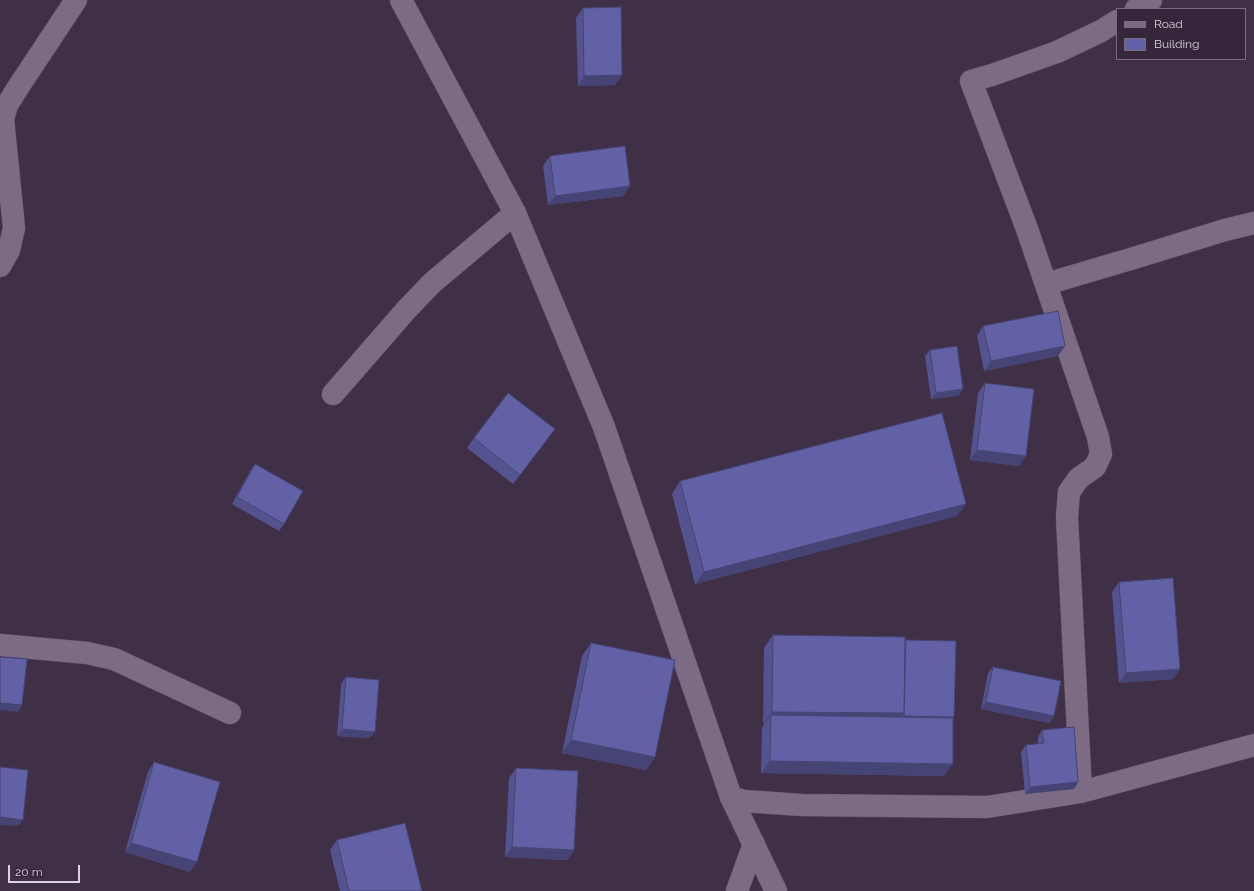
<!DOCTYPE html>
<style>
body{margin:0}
#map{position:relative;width:1254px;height:891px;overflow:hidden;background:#403047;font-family:Raleway,sans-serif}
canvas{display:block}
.legend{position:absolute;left:1116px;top:8px;width:130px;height:52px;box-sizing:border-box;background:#35263c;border:1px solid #786b7e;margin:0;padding:5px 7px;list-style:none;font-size:12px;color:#dcd2e0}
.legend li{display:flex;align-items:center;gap:8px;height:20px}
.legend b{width:20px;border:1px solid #786b7e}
.scale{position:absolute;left:8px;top:865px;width:72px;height:18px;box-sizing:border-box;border:2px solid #dcd2e0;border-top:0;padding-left:5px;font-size:12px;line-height:14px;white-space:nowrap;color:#dcd2e0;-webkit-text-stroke:3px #35263c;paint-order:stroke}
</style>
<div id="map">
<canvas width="1254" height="891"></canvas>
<ul class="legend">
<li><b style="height:5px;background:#7d6b85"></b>Road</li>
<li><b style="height:11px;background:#6361a6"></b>Building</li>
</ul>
<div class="scale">20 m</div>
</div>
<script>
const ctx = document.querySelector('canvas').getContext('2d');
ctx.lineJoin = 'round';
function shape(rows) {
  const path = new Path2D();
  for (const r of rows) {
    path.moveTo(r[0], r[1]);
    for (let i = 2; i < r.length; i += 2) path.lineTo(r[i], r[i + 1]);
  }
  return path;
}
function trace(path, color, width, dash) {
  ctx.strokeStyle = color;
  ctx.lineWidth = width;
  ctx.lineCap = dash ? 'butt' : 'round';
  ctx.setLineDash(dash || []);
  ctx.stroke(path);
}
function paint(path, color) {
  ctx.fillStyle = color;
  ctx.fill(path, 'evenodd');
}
const minor = shape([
 [1136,9,1151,0],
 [0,266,9,250,14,228,3,119,7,105,19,86,76,0],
 [1046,284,1134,258,1225,230,1254,223],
 [333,394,407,309,432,283,515,213],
 [0,645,87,653,114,659,230,713],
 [1081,792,1067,517,1069,492,1079,478,1095,467,1101,454,1098,437,1027,229,971,81,992,75,1057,52,1101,31,1117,21],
 [731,797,744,801,802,805,987,807,1081,792,1254,745],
 [737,891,754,844]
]);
const tertiary = shape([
 [401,0,515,213,604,427,731,797,776,891]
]);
trace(minor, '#5d4f63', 23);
trace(tertiary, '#5d4f63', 23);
trace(minor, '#7d6b85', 22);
trace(tertiary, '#7d6b85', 22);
paint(shape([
 [583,8,622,75,615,85,578,86,576,18],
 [550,156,623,196,548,205,543,166],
 [983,326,1058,356,984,371,977,336],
 [930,350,963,389,958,396,931,399,925,356],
 [985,383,1019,466,970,460,978,393],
 [474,438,548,439,513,484,467,448],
 [255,464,284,524,279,531,232,504,250,471],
 [680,481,957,516,695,584,672,494],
 [1119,582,1180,669,1173,679,1119,683,1112,592],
 [773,635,905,642,906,640,953,718,944,776,761,773,762,728,764,724,763,724,764,648],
 [591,643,655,757,646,770,562,753,582,656],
 [993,667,1054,716,1049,723,981,709,988,673],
 [346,677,370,738,337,736,341,684],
 [1042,730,1078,782,1074,789,1025,794,1021,752,1026,745,1038,744,1038,737],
 [154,762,190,872,125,852,148,772],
 [516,768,574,850,567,860,505,857,509,778],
 [337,840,422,891,340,891,330,850]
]), '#55538f');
paint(shape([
 [622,75,615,85,578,86,584,76],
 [630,186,623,196,548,205,555,196],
 [1065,346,1058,356,984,371,991,361],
 [963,389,958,396,931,399,936,393],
 [555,429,548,439,513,484,520,475],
 [977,450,1026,456,1019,466,970,460],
 [966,504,957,516,695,584,704,572],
 [1180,669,1173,679,1119,683,1126,673],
 [986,702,1054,716,1049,723,981,709],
 [0,703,22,705,18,712,0,710],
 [772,712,904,713,895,726,771,715,764,724,763,724],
 [904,716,954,717,947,727,897,725],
 [342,729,375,732,370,738,337,736],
 [571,740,655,757,646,770,562,753],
 [770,761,953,764,944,776,761,773],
 [1078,782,1074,789,1025,794,1030,787],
 [0,817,23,820,18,826,0,825],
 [131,843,197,862,190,872,125,852],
 [512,847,574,850,567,860,505,857]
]), '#454474');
const building = shape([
 [621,7,622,75,584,76,583,8,621,7],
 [625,146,630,186,555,196,550,156,625,146],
 [1058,311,1065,346,991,361,983,326,1058,311],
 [957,346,963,389,936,393,930,350,957,346],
 [985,383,1034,389,1026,456,977,450,985,383],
 [508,393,555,429,520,475,474,438,508,393],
 [942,413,966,504,704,572,680,481,942,413],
 [255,464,303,491,284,524,237,497,255,464],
 [1173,578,1180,669,1126,673,1119,582,1173,578],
 [773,635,905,637,904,713,772,712,773,635],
 [906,640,956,641,954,717,904,716,906,640],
 [591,643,675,660,655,757,571,740,591,643],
 [0,657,27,659,22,705,0,703,0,657],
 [993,667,1061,681,1054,716,986,702,993,667],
 [346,677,379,680,375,732,342,729,346,677],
 [771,715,953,718,953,764,770,761,771,715],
 [1074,727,1078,782,1030,787,1026,745,1044,743,1042,730,1074,727],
 [154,762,220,782,197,862,131,843,154,762],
 [0,767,28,770,23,820,0,817,0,767],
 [516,768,578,771,574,850,512,847,516,768],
 [405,823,422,891,349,891,337,840,405,823]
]);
paint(building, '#6361a6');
trace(building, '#454474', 1);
</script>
